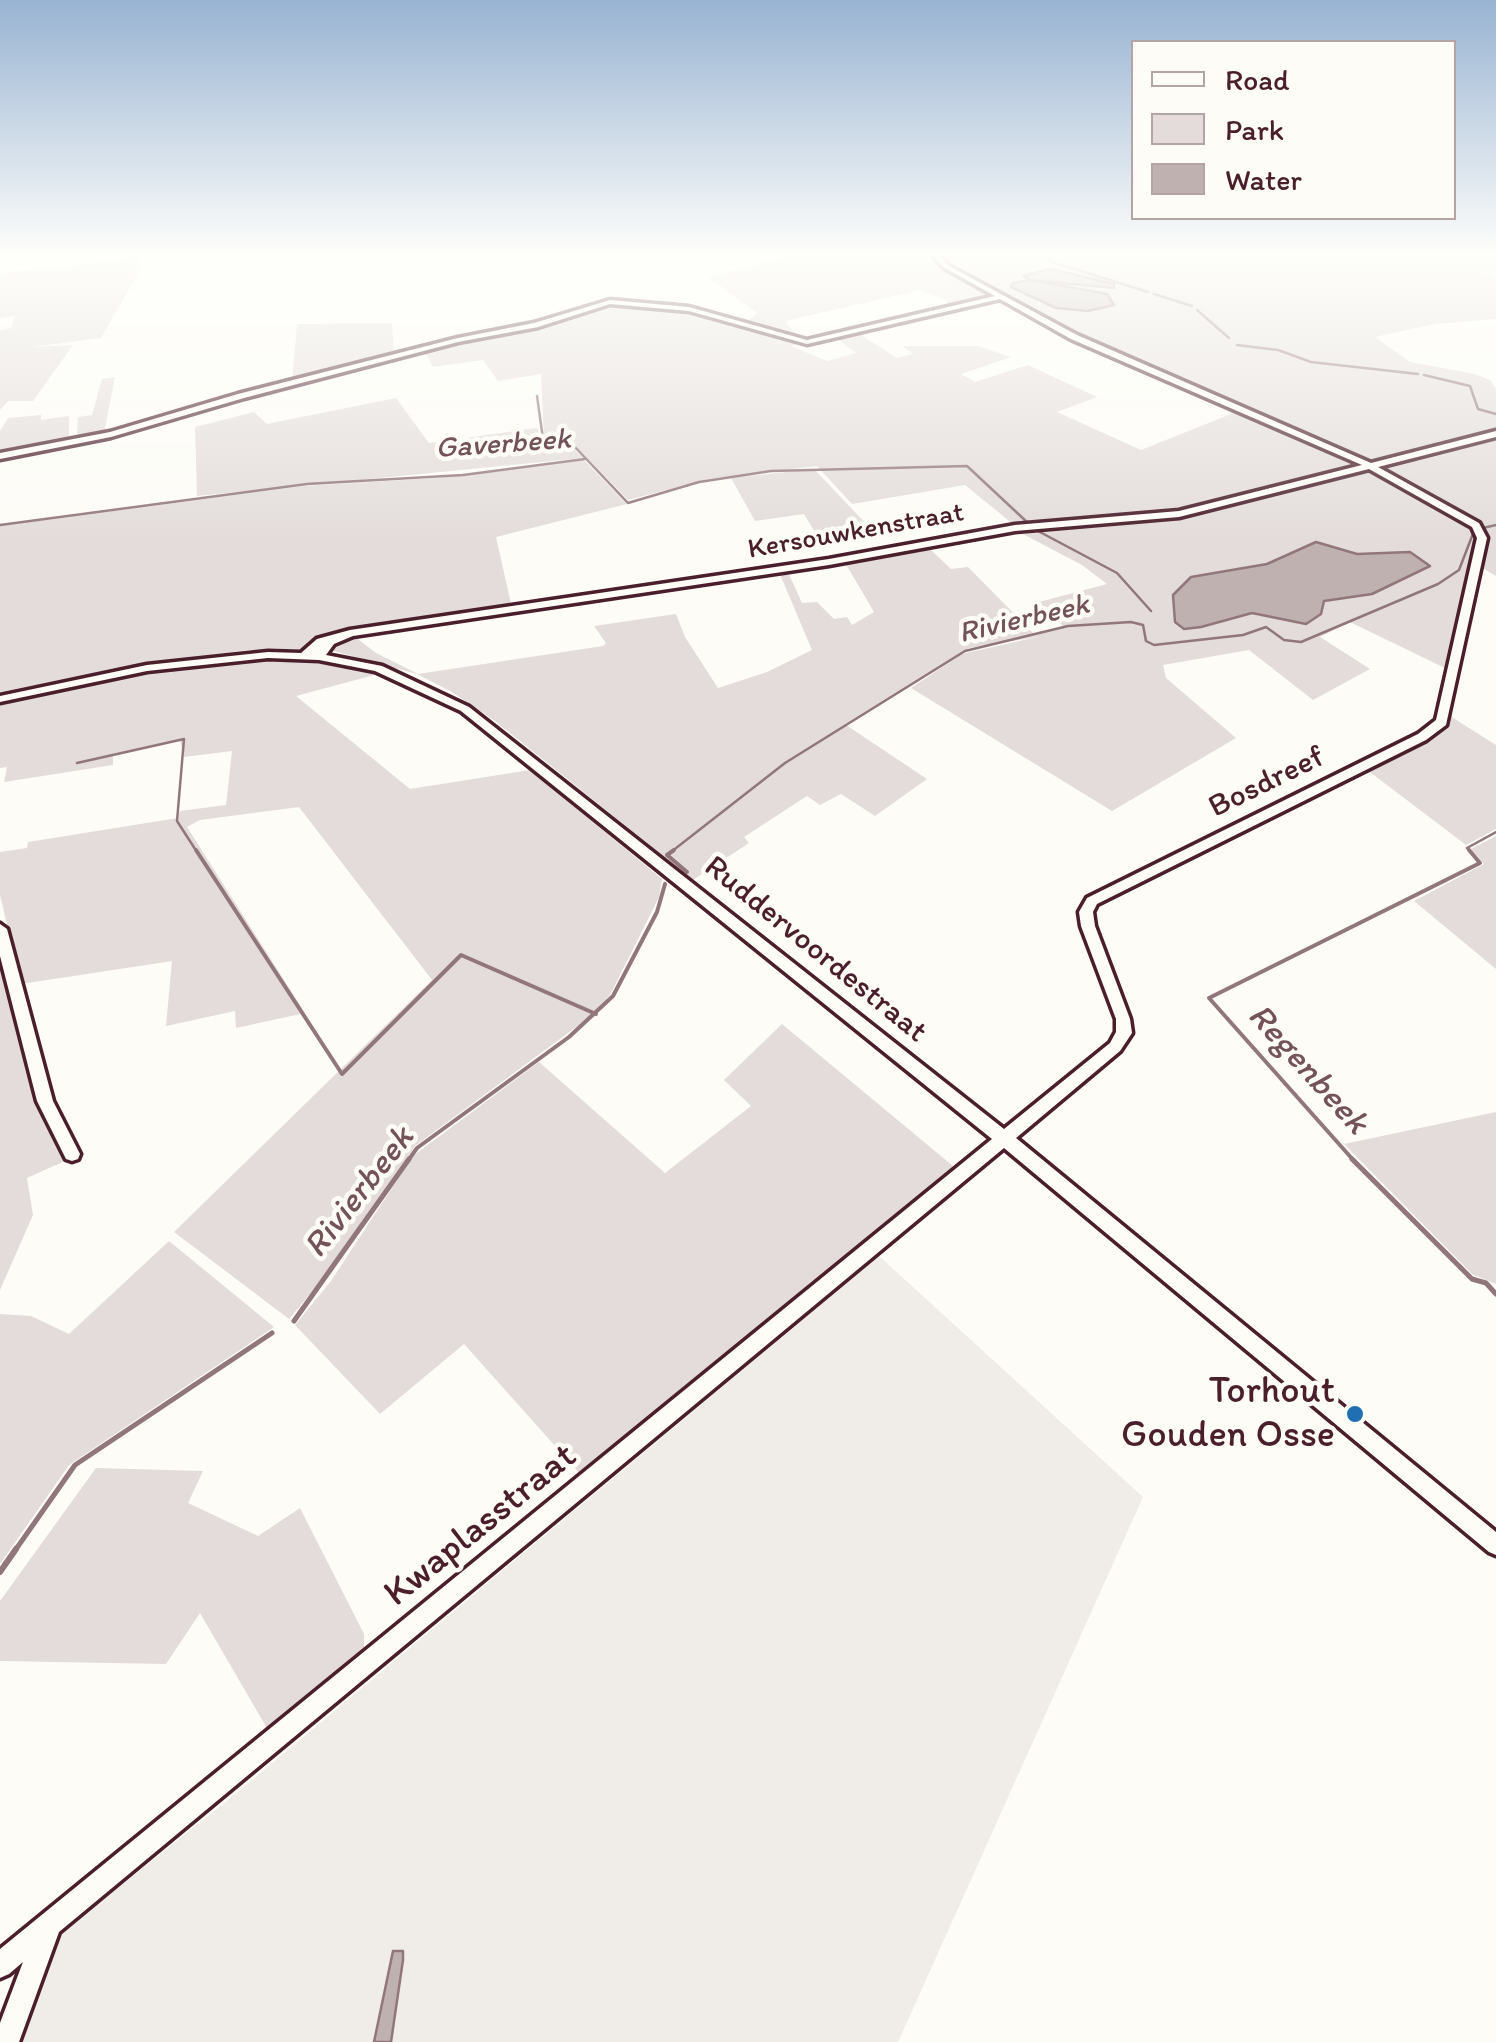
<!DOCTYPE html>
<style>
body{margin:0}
#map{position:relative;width:1496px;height:2042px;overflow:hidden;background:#fdfcf7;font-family:Itim,sans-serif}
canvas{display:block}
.legend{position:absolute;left:1131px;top:40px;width:325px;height:180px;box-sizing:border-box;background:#fdfcf7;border:2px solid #b5a4a5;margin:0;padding:12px 18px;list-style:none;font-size:30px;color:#4a1f2b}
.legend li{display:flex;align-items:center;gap:20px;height:50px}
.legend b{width:50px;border:2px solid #b5a4a5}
</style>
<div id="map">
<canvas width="1496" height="2042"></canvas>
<ul class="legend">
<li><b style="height:12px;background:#fdfcf7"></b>Road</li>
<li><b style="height:28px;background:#e3dcda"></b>Park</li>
<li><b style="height:28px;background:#c0b1b1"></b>Water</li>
</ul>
</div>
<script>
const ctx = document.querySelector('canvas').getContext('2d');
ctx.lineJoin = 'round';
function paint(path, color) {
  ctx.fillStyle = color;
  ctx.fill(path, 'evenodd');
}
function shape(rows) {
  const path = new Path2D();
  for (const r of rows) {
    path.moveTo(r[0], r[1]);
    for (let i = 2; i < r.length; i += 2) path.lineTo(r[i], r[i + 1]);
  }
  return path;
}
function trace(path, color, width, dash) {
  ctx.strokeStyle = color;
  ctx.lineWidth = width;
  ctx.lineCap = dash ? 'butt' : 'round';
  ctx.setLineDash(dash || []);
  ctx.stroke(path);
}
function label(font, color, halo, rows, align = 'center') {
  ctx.font = font + ' Itim,sans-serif';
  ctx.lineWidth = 9;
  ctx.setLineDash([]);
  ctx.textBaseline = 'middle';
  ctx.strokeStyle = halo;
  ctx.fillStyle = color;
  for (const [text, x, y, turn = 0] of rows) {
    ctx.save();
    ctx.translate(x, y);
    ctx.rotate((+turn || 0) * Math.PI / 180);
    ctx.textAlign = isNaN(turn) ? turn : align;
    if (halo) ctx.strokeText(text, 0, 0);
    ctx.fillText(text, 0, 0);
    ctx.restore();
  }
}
paint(shape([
 [879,1256,1143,1497,898,2042,18,2042,56,1937,222,1805]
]), '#f0ece8');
paint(shape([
 [792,255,1496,255,1496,272,1483,273,1496,277,1496,319,1435,324,1375,337,1410,362,1475,374,1490,380,1496,389,1496,576,1471,561,1449,670,1350,622,1320,637,1370,669,1313,700,1249,650,1163,665,1166,678,1236,738,1112,811,911,688,962,654,1037,637,969,648,846,725,927,779,875,816,841,794,820,805,807,796,744,837,749,843,693,880,495,721,452,692,417,674,333,651,335,641,354,636,376,653,418,674,603,646,606,643,594,626,676,614,685,637,718,688,767,672,812,650,779,572,787,570,802,603,817,602,834,619,847,617,852,625,874,612,844,561,928,547,951,569,968,567,1034,634,1063,626,1039,602,1107,584,1082,565,1023,534,1183,516,1374,467,1076,336,1012,298,944,309,947,301,921,290,785,321,794,333,780,336,743,324,757,313,708,277],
 [1034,283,1086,289,1099,310,1079,311,1038,303],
 [139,257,141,268,101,338,31,347,73,345,33,401,8,401,0,410,0,330,11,328,15,316,0,318,0,273],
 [617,303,694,312,796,344,791,346,827,361,856,353,836,338,858,333,897,358,913,354,902,346,978,346,1011,357,961,374,975,382,1028,365,1097,397,1057,412,1141,450,1236,412,1351,464,1174,510,1013,524,965,485,852,504,817,466,708,479,628,500,574,445,544,439,541,374,498,381,483,360,433,367,424,350],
 [392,323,394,355,292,382,297,324],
 [115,377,104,433,77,434,78,417,92,415,102,379],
 [396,398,429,443,537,428,542,441,571,446,583,458,197,496,195,427,254,412,267,424],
 [41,415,41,420,69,416,69,436,0,454,0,431,8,418],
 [584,460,627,504,496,537,511,604,335,632,303,650,249,650,161,661,0,694,0,526,303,486,437,478],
 [814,469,871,529,818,537,804,514,755,521,731,478],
 [263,660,304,661,378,674,296,696,410,789,530,770,662,879,659,897,610,995,587,1019,415,1146,320,1282,289,1319,174,1232,432,980,299,807,200,820,187,827,305,1013,236,1028,235,1011,166,1026,172,961,21,984,0,895,0,852,27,848,28,842,178,818,180,811,226,805,232,751,184,757,180,741,113,755,113,765,4,782,7,767,0,768,0,705,159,670],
 [1450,716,1496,745,1496,829,1466,845,1366,769,1441,729],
 [1496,836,1496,969,1414,901,1484,864,1471,849],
 [0,942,27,1074,53,1140,67,1160,27,1178,33,1215,0,1290],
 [782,1024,959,1171,581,1475,464,1344,380,1414,295,1325,331,1281,413,1156,539,1062,665,1173,751,1106,724,1080],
 [1496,1112,1496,1284,1472,1274,1344,1144],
 [169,1241,274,1327,69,1465,0,1564,0,1314,31,1316,69,1334],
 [96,1468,203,1471,188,1503,258,1536,300,1508,364,1634,364,1647,352,1664,268,1730,200,1613,166,1664,0,1661,0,1601]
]), '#e3dcda');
const water = shape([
 [1051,269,1114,284,1114,288,1030,280,1107,294,1114,305,1088,311,1056,308,1011,287,1013,283,1030,280,1023,276,1051,269],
 [1316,542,1357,554,1410,552,1430,566,1372,594,1324,601,1321,614,1306,624,1252,613,1201,627,1184,629,1175,622,1173,595,1191,577,1267,564,1316,542],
 [393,1951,403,1951,403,1960,391,2042,374,2042,393,1951]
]);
paint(water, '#c0b1b1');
trace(water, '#91777b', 2.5);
trace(shape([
 [1047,255,1052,262,1148,292],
 [1154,294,1192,306],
 [1197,310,1229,338],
 [1237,345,1278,350,1311,362,1418,374],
 [1424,375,1470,386,1478,409,1496,414],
 [537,396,543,439,573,445,628,503,699,482,771,471,967,466,1028,523],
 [0,525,307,484,463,475,585,459],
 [1483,528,1496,525],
 [1038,531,1117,573,1151,611],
 [77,763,184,739,177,821,197,852],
 [671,852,785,763,965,651,1068,626,1131,622,1143,625,1146,641,1154,645,1243,635,1266,627,1284,640,1301,642,1438,584,1459,570,1474,531],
 [1471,852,1467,848,1496,832]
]), '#91777b', 2.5);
trace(shape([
 [196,850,342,1074,461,955,596,1014],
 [674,850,667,855,687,872],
 [407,1162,417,1148,569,1037,613,996,657,912,665,884],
 [1355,1162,1209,998,1480,863,1469,850]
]), '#91777b', 4);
trace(shape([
 [1352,1159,1472,1279,1486,1283,1496,1294],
 [294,1321,409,1159],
 [14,1552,75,1465,272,1333]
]), '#91777b', 5);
trace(shape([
 [0,1572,16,1549]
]), '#91777b', 6);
const minor = shape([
 [933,255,940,255,947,265,1077,335,1371,463,1496,431,1496,437,1378,467,1479,523,1487,538,1446,725,1426,740,1097,904,1093,912,1095,926,1130,1019,1132,1033,1120,1051,1016,1138,1496,1532,1496,1555,1489,1552,1004,1148,59,1932,19,2042,0,2042,0,2023,23,1962,9,1974,0,1978,0,1949,992,1139,461,711,375,671,319,660,268,658,147,671,0,702,0,696,147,665,268,652,301,653,317,639,350,630,829,559,1015,525,1179,511,1362,465,1071,339,1000,299,807,344,689,311,610,304,538,327,458,342,244,398,111,437,0,459,0,453,110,432,238,394,458,338,534,323,610,300,689,307,807,340,995,296,943,267,933,255],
 [1369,469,1472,527,1477,538,1436,720,1418,734,1087,898,1079,912,1081,926,1116,1019,1116,1032,1110,1043,1004,1129,469,707,382,666,326,655,334,644,353,636,829,565,1015,531,1179,517,1369,469],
 [0,924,7,929,53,1101,80,1154,78,1159,72,1161,66,1159,37,1101,0,956,0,924]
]);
trace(minor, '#4a1f2b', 7);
paint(minor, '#fdfcf7');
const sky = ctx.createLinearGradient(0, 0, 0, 541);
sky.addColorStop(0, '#98b3d2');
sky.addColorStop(0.47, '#fefefb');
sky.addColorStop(1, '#fefefb00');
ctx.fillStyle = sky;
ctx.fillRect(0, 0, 1496, 541);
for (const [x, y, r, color] of [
 [1355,1414,10,"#1f6fb2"]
]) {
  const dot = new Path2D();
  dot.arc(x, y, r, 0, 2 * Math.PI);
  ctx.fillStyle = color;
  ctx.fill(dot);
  trace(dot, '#fdfcf7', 4);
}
label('28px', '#4a1f2b', '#fdfcf7', [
 ["Kersouwkenstraat",856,532,-10]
]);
label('italic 30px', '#73525a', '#fdfcf7', [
 ["Gaverbeek",503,445,-4],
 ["Rivierbeek",1024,620,-13]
]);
label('32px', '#4a1f2b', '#fdfcf7', [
 ["Bosdreef",1267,783,-26],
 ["Ruddervoordestraat",815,950,39]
]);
label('italic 35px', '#73525a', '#fdfcf7', [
 ["Regenbeek",1307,1070,48],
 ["Rivierbeek",360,1193,-52]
]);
label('38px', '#4a1f2b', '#fdfcf7', [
 ["Torhout",1335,1392],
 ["Gouden Osse",1335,1436]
], 'right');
label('38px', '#4a1f2b', '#fdfcf7', [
 ["Kwaplasstraat",481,1526,-39]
]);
</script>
